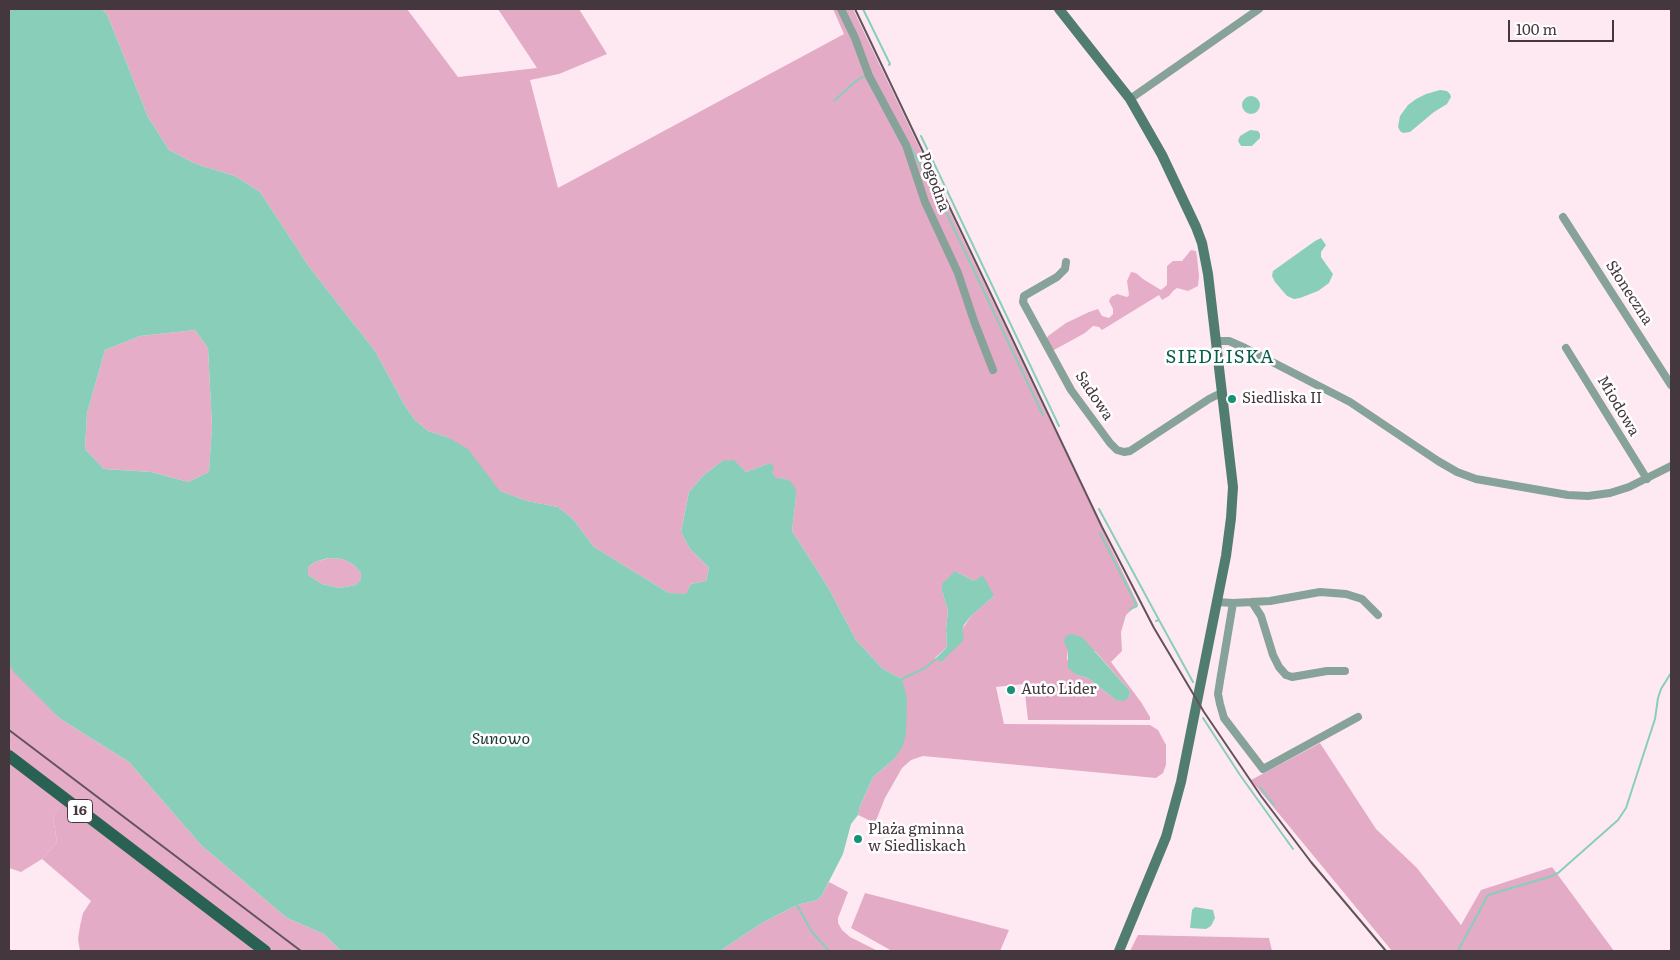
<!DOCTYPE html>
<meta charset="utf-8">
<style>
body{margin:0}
#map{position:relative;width:1680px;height:960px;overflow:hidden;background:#fee9f3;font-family:Literata,serif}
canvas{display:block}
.frame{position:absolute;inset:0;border:10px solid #44373d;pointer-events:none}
.scale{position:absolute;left:1508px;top:20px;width:106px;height:22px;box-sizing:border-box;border:2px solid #44373d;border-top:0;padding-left:6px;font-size:15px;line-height:18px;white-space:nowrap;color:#44373d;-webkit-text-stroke:4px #fff;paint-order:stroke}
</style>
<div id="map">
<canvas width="1680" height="960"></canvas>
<div class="frame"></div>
<div class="scale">100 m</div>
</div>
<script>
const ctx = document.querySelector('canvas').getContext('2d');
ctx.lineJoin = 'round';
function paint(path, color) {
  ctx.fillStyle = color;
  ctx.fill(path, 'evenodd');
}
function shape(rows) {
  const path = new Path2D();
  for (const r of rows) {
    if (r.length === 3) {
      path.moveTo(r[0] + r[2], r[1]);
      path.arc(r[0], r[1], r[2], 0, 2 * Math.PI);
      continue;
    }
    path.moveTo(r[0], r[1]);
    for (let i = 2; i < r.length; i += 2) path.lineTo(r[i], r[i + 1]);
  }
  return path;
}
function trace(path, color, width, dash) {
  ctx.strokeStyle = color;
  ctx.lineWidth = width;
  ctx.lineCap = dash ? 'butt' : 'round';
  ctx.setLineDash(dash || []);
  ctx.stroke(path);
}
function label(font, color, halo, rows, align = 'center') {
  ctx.font = font + ' Literata,serif';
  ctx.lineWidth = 5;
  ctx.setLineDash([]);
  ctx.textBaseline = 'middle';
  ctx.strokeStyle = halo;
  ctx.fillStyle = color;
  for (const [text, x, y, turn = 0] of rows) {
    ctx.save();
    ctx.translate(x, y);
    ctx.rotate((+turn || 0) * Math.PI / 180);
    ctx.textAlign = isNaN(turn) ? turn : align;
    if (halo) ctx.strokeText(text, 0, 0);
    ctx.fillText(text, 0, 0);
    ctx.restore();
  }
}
paint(shape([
 [102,9,407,9,458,77,537,68,498,9,579,9,607,54,559,74,530,80,558,188,844,34,833,9,853,9,1138,604,1126,615,1121,632,1122,651,1111,662,1141,702,1150,717,1150,720,1028,720,1024,684,996,687,1004,724,1150,725,1158,730,1166,745,1166,765,1163,773,1156,778,923,756,911,760,902,768,885,798,875,823,858,815,860,806,873,777,893,760,906,735,902,679,883,669,856,640,828,587,792,531,796,497,788,480,782,478,777,480,772,473,770,463,746,472,734,461,722,461,703,476,689,492,681,532,690,549,709,568,706,581,691,584,686,595,669,593,594,547,573,519,558,507,527,501,500,491,447,437,428,431,415,420,405,406,375,351,310,268,260,192,235,176,196,164,169,150,148,117,107,14],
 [957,572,974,581,977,580,994,596,971,616,941,662,935,658,947,647,946,629,948,610,942,591],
 [1068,650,1095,651,1130,691,1129,697,1116,700,1088,678,1077,675,1067,659],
 [1320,743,1376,829,1417,868,1461,925,1481,890,1552,867,1614,951,1392,951,1251,780],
 [62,803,257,951,80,951,78,939,80,926,83,913,91,901,42,859,57,842,53,817],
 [829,882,848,892,838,918,838,923,842,930,850,937,878,951,720,951,762,923,797,905,817,900,822,895],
 [865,893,1009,930,1000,951,892,951,851,928],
 [1138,935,1269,938,1272,951,1130,951]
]), '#e3abc6');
paint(shape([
 [1191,250,1196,251,1197,257,1199,276,1198,286,1188,291,1177,288,1173,291,1169,296,1162,300,1159,295,1102,330,1099,327,1093,326,1085,333,1054,350,1046,350,1043,346,1048,336,1066,323,1089,312,1098,309,1102,316,1109,318,1113,314,1113,309,1109,301,1111,297,1117,294,1127,297,1129,295,1127,281,1131,272,1136,273,1143,279,1161,290,1167,285,1167,266,1173,261,1182,261],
 [195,330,208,348,212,426,209,472,188,482,151,472,104,469,85,449,87,413,105,350,140,336],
 [329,558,343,559,354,565,361,573,361,579,356,585,339,588,322,584,308,575,308,567,315,562],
 [9,665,59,718,129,762,201,845,287,918,324,934,341,951,273,951,68,795,53,817,57,842,42,859,21,872,9,868]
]), '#e6adc9');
paint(shape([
 [9,9,102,9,107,14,148,117,169,150,196,164,235,176,260,192,310,268,375,351,405,406,415,420,428,431,447,437,468,449,500,491,527,501,558,507,573,519,594,547,669,593,686,594,691,584,706,581,709,568,690,549,681,532,689,492,703,476,722,461,734,460,746,472,770,463,774,467,772,473,777,479,782,478,788,480,793,484,796,490,796,497,792,531,828,587,856,640,883,669,902,679,907,698,906,735,902,748,893,760,873,777,860,806,858,815,851,824,843,854,822,895,817,900,797,905,762,923,720,951,341,951,324,934,287,918,201,845,129,762,59,718,13,671,9,665],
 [195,330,208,348,212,426,209,472,188,482,151,472,104,469,85,449,87,413,105,350,140,336],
 [328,558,343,559,354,565,361,573,361,579,356,585,339,588,322,584,308,575,308,567,315,562],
 [1440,90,1447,91,1450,94,1451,97,1447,104,1434,112,1410,132,1403,133,1400,131,1398,127,1400,116,1408,105,1416,99,1426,94],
 [1251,105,9],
 [1250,130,1258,131,1260,134,1260,138,1252,146,1241,146,1238,141,1240,136],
 [1321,238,1326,245,1321,252,1321,257,1333,274,1329,283,1318,291,1300,298,1294,299,1287,296,1275,282,1272,276,1273,271,1315,241],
 [954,572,957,572,974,581,982,576,984,577,994,596,971,616,964,625,962,631,964,637,962,642,941,662,935,659,947,647,946,629,948,610,942,591,942,584],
 [1071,634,1082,637,1130,691,1129,697,1124,701,1116,700,1088,678,1077,675,1068,668,1068,650,1064,642,1065,637],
 [1195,907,1213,910,1215,918,1211,926,1206,929,1190,928,1192,910]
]), '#89ceb9');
trace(shape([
 [863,9,890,64,889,65],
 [834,101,856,81,866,75],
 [921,136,1059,426],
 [909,144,931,186,934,187,1043,415],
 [1099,509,1159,620],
 [1100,533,1137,606,1130,609],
 [1156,621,1159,620,1193,682],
 [902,679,925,668,935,660],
 [1203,718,1240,775,1293,849],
 [1260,787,1274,805],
 [797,905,812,932,829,951],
 [1458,951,1488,895,1549,877,1558,873,1618,820,1626,808,1655,719,1658,698,1661,689,1671,673]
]), '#89ceb9', 2);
trace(shape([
 [841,9,855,38,869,76,906,145,925,202,958,273,974,321,993,370],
 [1130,99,1259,9],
 [1563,217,1671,385],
 [1066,262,1065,269,1057,277,1024,296,1023,302,1071,390,1110,443,1117,450,1124,452,1130,451,1209,399,1217,395,1222,396],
 [1215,341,1229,341,1245,348,1350,402,1438,461,1457,472,1476,479,1568,495,1588,496,1610,493,1629,487,1671,466],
 [1566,348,1647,479],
 [1217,602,1233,603,1220,681,1218,694,1220,704,1224,718,1263,769,1358,717],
 [1252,602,1261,616,1273,655,1279,667,1286,675,1292,677,1327,671,1345,671],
 [1233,603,1270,601,1320,592,1346,594,1362,599,1378,615]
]), '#86a299', 8);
trace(shape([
 [1059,9,1130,99,1162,155,1196,227,1202,243,1208,274,1233,487,1231,518,1226,556,1181,782,1166,837,1119,951]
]), '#517c70', 10);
trace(shape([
 [9,756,265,951]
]), '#296253', 12);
trace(shape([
 [855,9,1102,527,1154,628,1204,712,1261,796,1311,862,1386,951],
 [9,730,301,951]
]), '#62535a', 2);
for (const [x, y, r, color] of [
 [1232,399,5,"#179278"],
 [1011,690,5,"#179278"],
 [858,839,5,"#179278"]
]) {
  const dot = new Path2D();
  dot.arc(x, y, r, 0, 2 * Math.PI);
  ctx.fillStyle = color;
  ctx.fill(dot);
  trace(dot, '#fff', 2);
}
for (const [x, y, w] of [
 [80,811,25]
]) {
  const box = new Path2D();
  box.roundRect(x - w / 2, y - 11.5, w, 23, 4);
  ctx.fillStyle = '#fff';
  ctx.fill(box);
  trace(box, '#44373d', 1);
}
label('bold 14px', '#44373d', null, [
 ["16",80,811]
]);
label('15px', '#44373d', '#fff', [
 ["Pogodna",934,182,70],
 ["Słoneczna",1629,293,57],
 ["Sadowa",1094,396,56],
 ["Miodowa",1618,406,59]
]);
label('15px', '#44373d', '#fff', [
 ["Siedliska II",1242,399],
 ["Auto Lider",1021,690],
 ["Plaża gminna",868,830],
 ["w Siedliskach",868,847]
], 'left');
label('italic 16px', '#1a3b32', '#fff', [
 ["Sunowo",501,739]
]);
ctx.letterSpacing = '1px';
label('18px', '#075e4c', '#fff', [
 ["SIEDLISKA",1220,358]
]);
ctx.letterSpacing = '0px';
</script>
